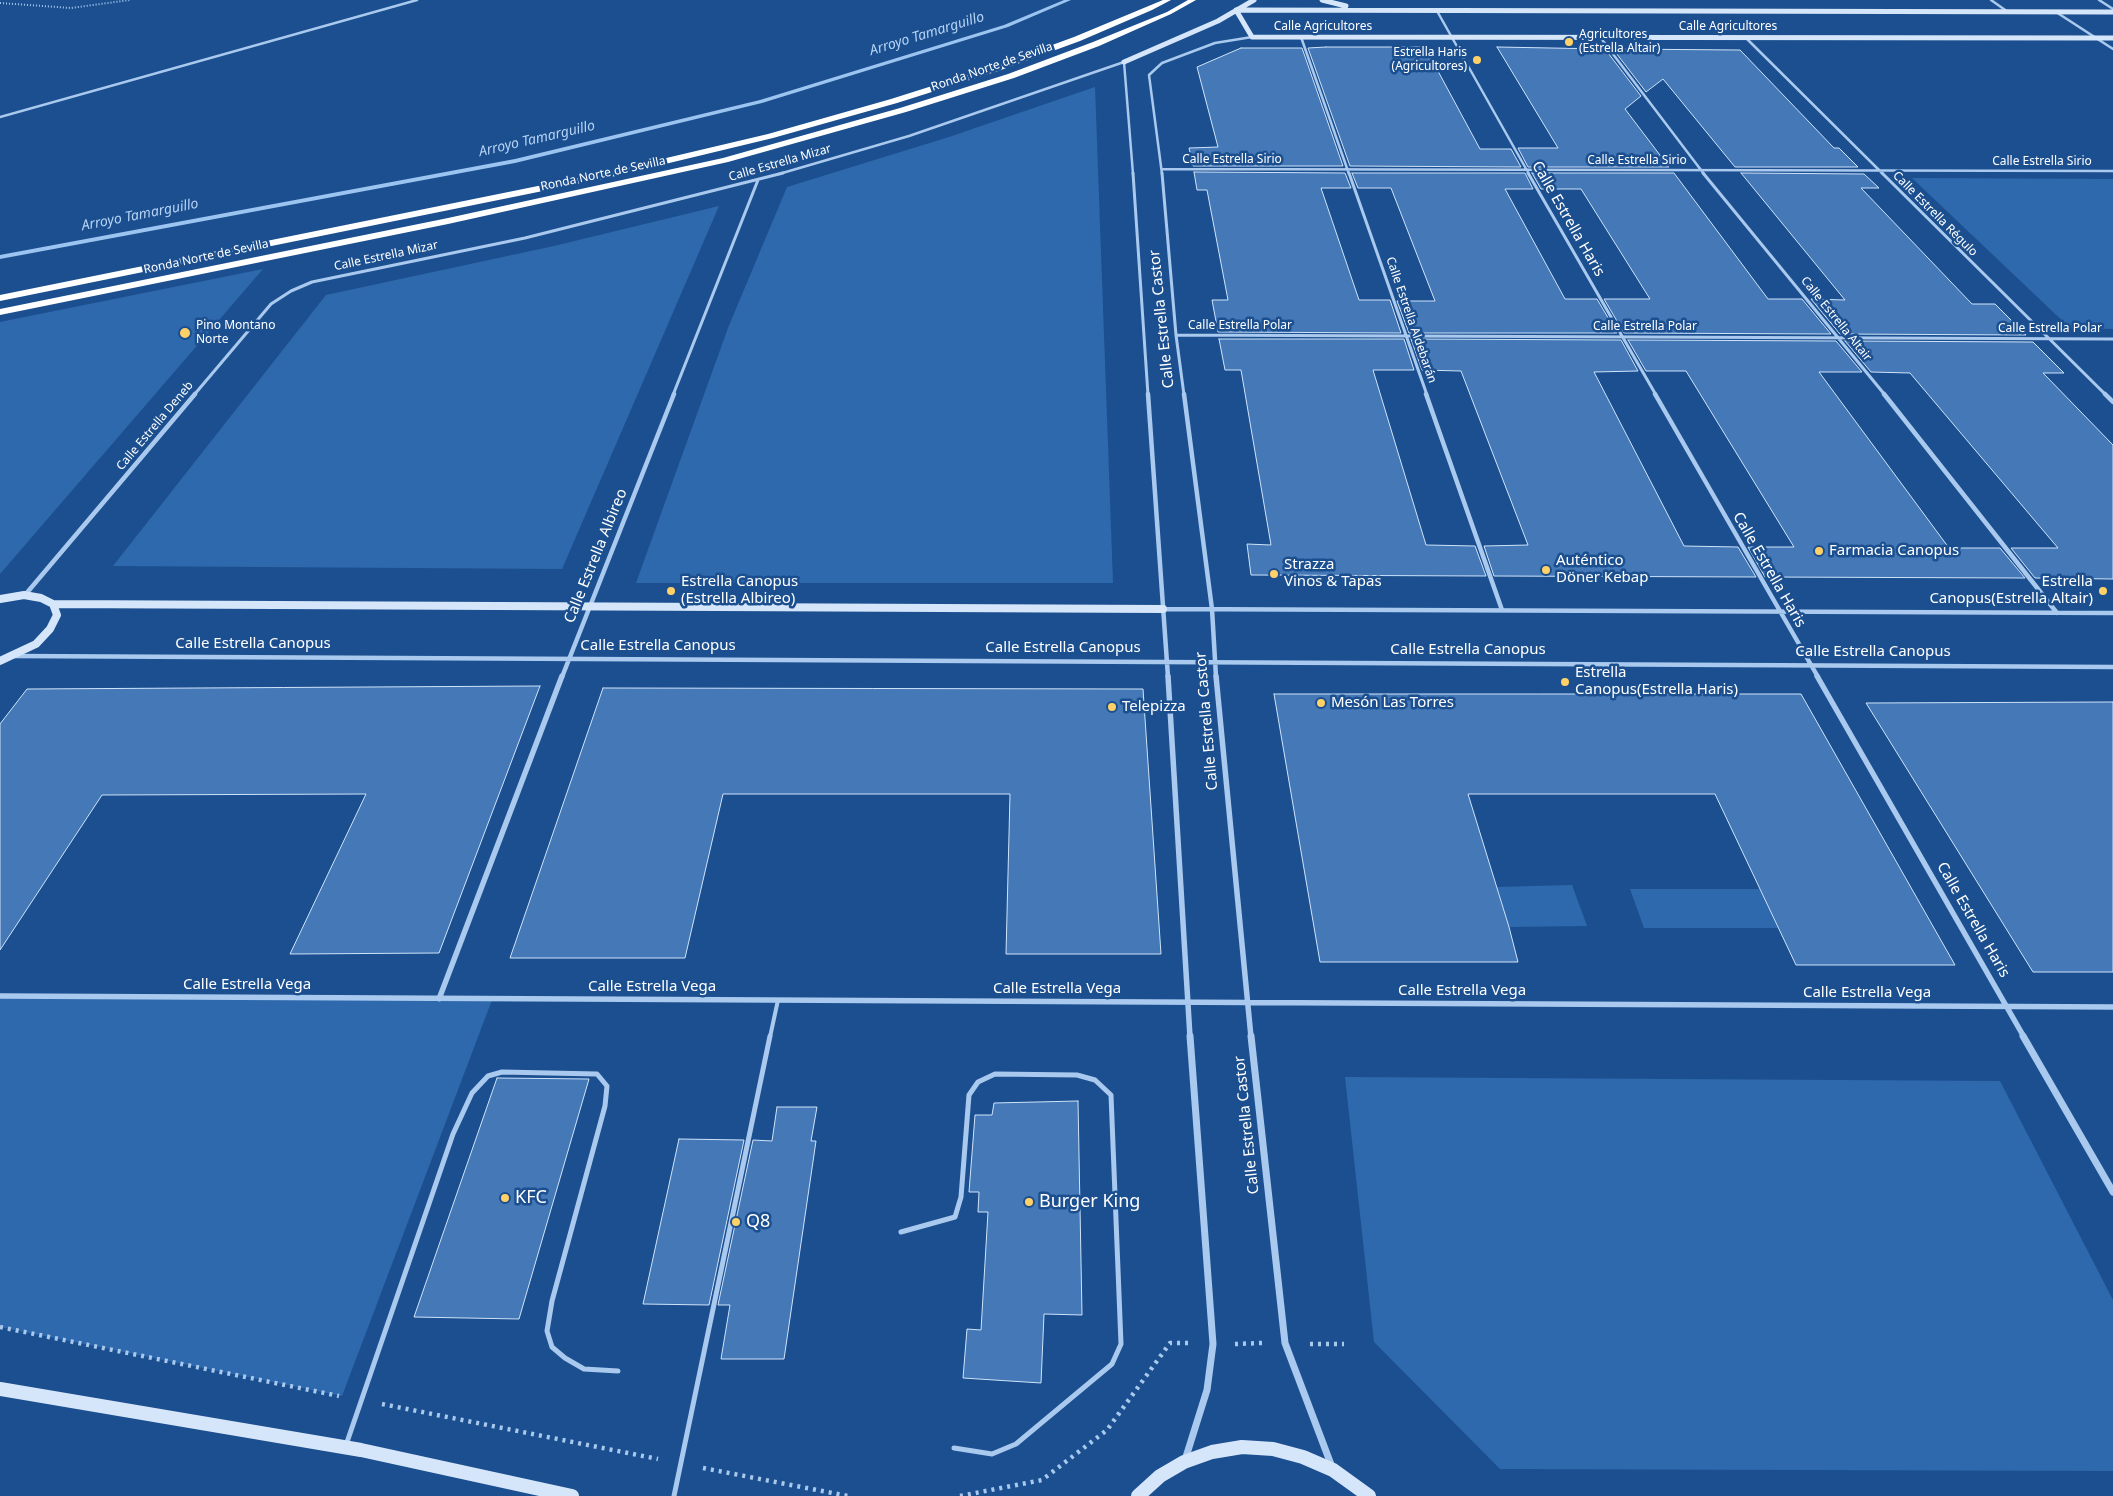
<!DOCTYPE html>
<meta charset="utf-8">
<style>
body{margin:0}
canvas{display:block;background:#1b4f8f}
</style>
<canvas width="2113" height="1496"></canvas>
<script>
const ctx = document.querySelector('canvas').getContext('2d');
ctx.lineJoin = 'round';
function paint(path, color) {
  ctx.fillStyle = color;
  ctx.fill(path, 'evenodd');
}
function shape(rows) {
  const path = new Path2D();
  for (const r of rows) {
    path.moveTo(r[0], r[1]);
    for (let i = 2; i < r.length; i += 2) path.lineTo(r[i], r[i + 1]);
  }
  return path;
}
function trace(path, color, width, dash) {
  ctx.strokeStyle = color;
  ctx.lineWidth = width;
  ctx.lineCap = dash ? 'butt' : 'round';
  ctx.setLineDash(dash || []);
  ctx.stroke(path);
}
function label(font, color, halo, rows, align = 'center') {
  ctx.font = font + ' "Noto Sans",sans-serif';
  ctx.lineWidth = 5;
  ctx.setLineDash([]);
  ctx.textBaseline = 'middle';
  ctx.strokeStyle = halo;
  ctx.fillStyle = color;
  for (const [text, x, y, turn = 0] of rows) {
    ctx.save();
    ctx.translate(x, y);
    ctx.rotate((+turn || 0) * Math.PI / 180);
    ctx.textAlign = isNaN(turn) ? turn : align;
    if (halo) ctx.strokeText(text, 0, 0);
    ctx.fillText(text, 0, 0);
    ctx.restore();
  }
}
paint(shape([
 [1095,87,1113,583,636,583,728,328,787,187,949,137],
 [1912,178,2113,179,2113,329,2070,328],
 [719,206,562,569,113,566,326,295,554,246],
 [263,269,0,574,0,322],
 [1572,885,1587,926,1509,927,1497,887],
 [1630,889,1760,889,1778,928,1644,928],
 [0,996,492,1000,342,1396,0,1327],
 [1345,1077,2000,1081,2113,1300,2113,1471,1500,1469,1374,1342]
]), '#2e69ad');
paint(shape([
 [1064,0,1071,0,1008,27,762,103,515,163,0,259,0,255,515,159,760,100,1004,25,1064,0]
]), '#9cc4f0');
const building = shape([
 [1326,47,1425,47,1480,149,1511,149,1521,167,1350,166,1308,48,1326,47],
 [1497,47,1605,49,1641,96,1625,109,1669,167,1528,167,1518,148,1558,148,1497,47],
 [1241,48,1302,48,1343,166,1193,166,1189,148,1218,147,1197,67,1241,48],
 [1613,49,1740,50,1834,148,1839,148,1858,167,1735,167,1663,79,1646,92,1613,49],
 [1194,172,1345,173,1351,188,1321,188,1359,300,1390,300,1401,333,1218,332,1212,300,1228,300,1207,190,1197,190,1194,172],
 [1352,173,1525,173,1533,189,1505,189,1565,299,1597,299,1617,333,1409,333,1397,301,1435,301,1391,188,1358,188,1352,173],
 [1532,173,1674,173,1768,299,1802,299,1831,334,1624,333,1604,299,1650,299,1581,189,1541,189,1532,173],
 [1741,173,1864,174,1879,188,1861,188,1972,304,1995,304,2026,335,1840,334,1811,299,1845,300,1741,173],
 [1219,339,1404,339,1414,370,1373,370,1426,545,1475,546,1486,576,1251,575,1247,544,1271,545,1241,370,1225,370,1219,339],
 [1411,339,1621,340,1638,371,1594,372,1684,546,1738,547,1756,577,1494,576,1484,546,1528,545,1461,371,1422,370,1411,339],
 [1628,340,1836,341,1862,372,1819,372,1949,548,2000,548,2025,578,1765,577,1748,547,1794,547,1686,371,1646,371,1628,340],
 [1845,341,2033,342,2064,373,2043,373,2113,445,2113,579,2035,578,2011,548,2058,548,1910,373,1871,372,1845,341],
 [540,686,439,953,290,954,366,794,102,795,0,950,0,724,27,689,540,686],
 [603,688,1143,689,1161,954,1006,954,1010,794,723,794,685,958,510,958,603,688],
 [1274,694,1801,694,1955,965,1796,965,1715,794,1468,794,1509,927,1518,962,1320,962,1274,694],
 [2113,702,2113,972,2033,972,1866,703,2113,702],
 [497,1078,589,1079,519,1319,414,1317,497,1078],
 [1078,1101,1082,1315,1044,1314,1041,1383,963,1378,967,1329,981,1330,988,1212,978,1212,979,1192,969,1192,975,1115,992,1115,994,1103,1078,1101],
 [777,1107,817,1107,811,1141,816,1141,784,1359,721,1359,730,1305,718,1305,753,1140,772,1141,777,1107],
 [679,1139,744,1140,709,1305,643,1304,679,1139]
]);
paint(building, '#4478b7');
trace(building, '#cfe3fa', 1);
trace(shape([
 [0,3,71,8,130,0]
]), '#a9c9ee', 2, [1, 2]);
trace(shape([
 [0,1327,339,1396],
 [1235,1344,1262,1343],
 [1310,1344,1344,1344],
 [382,1404,658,1459],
 [703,1468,848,1496],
 [960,1496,1042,1480,1107,1430,1170,1343,1189,1343]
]), '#a9c9ee', 4.5, [3, 5]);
trace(shape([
 [770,1037,778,1000]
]), '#a9c9ee', 4);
trace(shape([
 [901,1232,955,1217,961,1197,969,1095,978,1082,995,1074,1077,1075,1095,1080,1111,1095,1121,1344,1112,1364,1016,1444,992,1454,954,1448],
 [346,1445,453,1134,472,1093,488,1076,502,1072,597,1074,607,1086,605,1106,552,1301,547,1331,552,1347,565,1358,584,1369,618,1371],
 [674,1496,770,1036]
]), '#a9c9ee', 5);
trace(shape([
 [1991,0,2008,12],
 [2099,0,2113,9],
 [1437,11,1529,174],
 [2056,12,2113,49],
 [1301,37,1349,174],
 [1600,37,1704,174],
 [1745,37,1883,174],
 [0,117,417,0],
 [1162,169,2113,171],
 [779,174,909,136,1124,62,1133,174],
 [1162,174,1149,75,1162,63,1215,43,1252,37]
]), '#a9c9ee', 2.5);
trace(shape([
 [1133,173,1148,395],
 [1162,173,1176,335,1184,395],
 [1349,173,1427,395],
 [1528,173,1656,395],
 [1703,173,1885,395],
 [1882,173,2106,395],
 [1176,335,2113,339],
 [194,395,271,304,291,291,312,282,525,238,783,173],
 [673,395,758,180]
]), '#a9c9ee', 3);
trace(shape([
 [1148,394,1168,677],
 [1184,394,1212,609,1216,677],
 [1426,394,1502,610],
 [1655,394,1818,677],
 [1884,394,2057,613],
 [2105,394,2113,402],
 [25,595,195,394],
 [1163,609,2113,613],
 [14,656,2113,667],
 [562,677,674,394]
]), '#a9c9ee', 4.5);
trace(shape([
 [1168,676,1190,1037],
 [1216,676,1251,1037],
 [1817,676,2024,1037],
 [0,996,2113,1007],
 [439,999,562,676]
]), '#a9c9ee', 5.5);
trace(shape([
 [1251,1036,1285,1343,1332,1467],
 [2023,1036,2113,1192],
 [1185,1460,1207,1390,1213,1344,1190,1036]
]), '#a9c9ee', 7);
trace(shape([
 [1322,0,1346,6],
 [1236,10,1252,37,2113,38],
 [1236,10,2113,12],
 [1124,62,1218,21,1254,0]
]), '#d6e6fa', 5);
trace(shape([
 [0,599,24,595,41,598,53,604,57,615,50,629,36,644,0,661],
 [53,604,1163,609]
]), '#d6e6fa', 8);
trace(shape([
 [0,1389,361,1450,572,1496],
 [1138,1496,1160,1476,1184,1462,1212,1452,1242,1447,1273,1449,1303,1457,1333,1470,1369,1496]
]), '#d6e6fa', 14);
paint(shape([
 [1163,0,1171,0,1152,10,1080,41,998,71,897,103,773,138,607,178,0,301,0,295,607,172,768,134,891,99,992,67,1074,37,1163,0],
 [1188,0,1196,0,1171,14,1099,46,1014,78,906,112,728,162,448,224,0,315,0,309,448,218,723,158,900,108,1008,74,1093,42,1167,12,1188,0]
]), '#fff');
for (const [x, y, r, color] of [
 [1569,42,5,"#ffd166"],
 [1477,60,5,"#ffd166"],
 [185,333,6,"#ffd166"],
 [1819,551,5,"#ffd166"],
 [1546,570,5,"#ffd166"],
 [1274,574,5,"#ffd166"],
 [671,591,5,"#ffd166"],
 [2103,591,5,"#ffd166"],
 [1565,682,5,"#ffd166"],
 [1321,703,5,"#ffd166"],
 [1112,707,5,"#ffd166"],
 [505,1198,5,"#ffd166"],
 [1029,1202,5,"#ffd166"],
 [736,1222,5,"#ffd166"]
]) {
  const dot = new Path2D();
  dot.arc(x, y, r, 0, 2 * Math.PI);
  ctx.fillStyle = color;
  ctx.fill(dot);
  trace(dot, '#1b4f8f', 2);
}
label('12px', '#fff', '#1b4f8f', [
 ["Calle Agricultores",1323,27],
 ["Calle Agricultores",1728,27],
 ["Ronda Norte de Sevilla",992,67,-19],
 ["Calle Estrella Sirio",1232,160],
 ["Calle Estrella Sirio",1637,161],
 ["Calle Estrella Sirio",2042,162],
 ["Calle Estrella Mizar",780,163,-16],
 ["Ronda Norte de Sevilla",603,174,-12],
 ["Calle Estrella Régulo",1935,214,45],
 ["Calle Estrella Mizar",386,256,-12],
 ["Ronda Norte de Sevilla",206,257,-12],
 ["Calle Estrella Altair",1836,319,51],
 ["Calle Estrella Aldebarán",1411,320,71],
 ["Calle Estrella Polar",1240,326],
 ["Calle Estrella Polar",1645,327],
 ["Calle Estrella Polar",2050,329],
 ["Calle Estrella Deneb",155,426,-50]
]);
label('12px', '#fff', '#1b4f8f', [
 ["Agricultores",1579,35],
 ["(Estrella Altair)",1579,49],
 ["Estrella Haris",1467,53,"right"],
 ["(Agricultores)",1467,67,"right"],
 ["Pino Montano",196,326],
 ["Norte",196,340]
], 'left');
label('italic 14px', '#b5d3f5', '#1b4f8f', [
 ["Arroyo Tamarguillo",927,34,-17],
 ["Arroyo Tamarguillo",537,139,-13],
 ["Arroyo Tamarguillo",140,215,-11]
]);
label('15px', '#fff', '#1b4f8f', [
 ["Calle Estrella Haris",1568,219,60],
 ["Calle Estrella Castor",1162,319,-96],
 ["Calle Estrella Albireo",596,556,-68],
 ["Calle Estrella Haris",1769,570,60],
 ["Calle Estrella Canopus",253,644],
 ["Calle Estrella Canopus",658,646],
 ["Calle Estrella Canopus",1063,648],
 ["Calle Estrella Canopus",1468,650],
 ["Calle Estrella Canopus",1873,652],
 ["Calle Estrella Castor",1207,721,-95],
 ["Calle Estrella Haris",1973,920,60],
 ["Calle Estrella Vega",247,985],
 ["Calle Estrella Vega",652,987],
 ["Calle Estrella Vega",1057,989],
 ["Calle Estrella Vega",1462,991],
 ["Calle Estrella Vega",1867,993],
 ["Calle Estrella Castor",1247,1125,-96]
]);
label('15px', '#fff', '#1b4f8f', [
 ["Farmacia Canopus",1829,551],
 ["Auténtico",1556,561],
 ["Döner Kebap",1556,578],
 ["Strazza",1284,565],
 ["Vinos & Tapas",1284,582],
 ["Estrella Canopus",681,582],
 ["(Estrella Albireo)",681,599],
 ["Estrella",2093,582,"right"],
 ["Canopus(Estrella Altair)",2093,599,"right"],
 ["Estrella",1575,673],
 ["Canopus(Estrella Haris)",1575,690],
 ["Mesón Las Torres",1331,703],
 ["Telepizza",1122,707]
], 'left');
label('18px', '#fff', '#1b4f8f', [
 ["KFC",515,1198],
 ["Burger King",1039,1202],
 ["Q8",746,1222]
], 'left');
</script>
